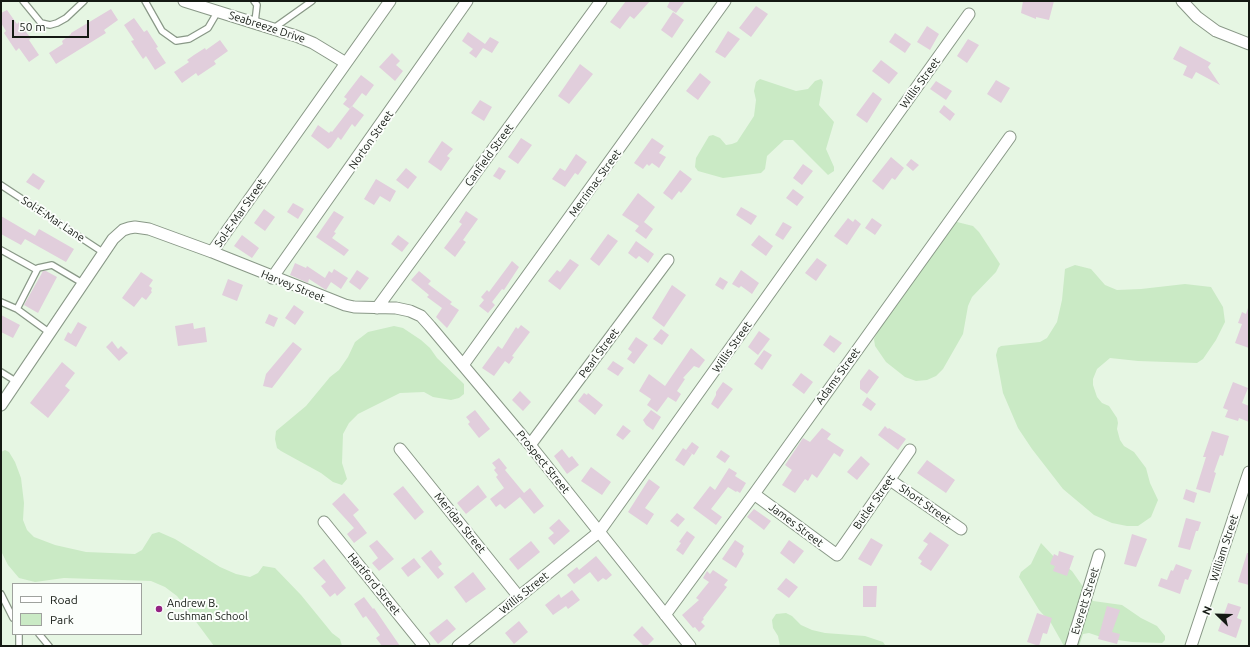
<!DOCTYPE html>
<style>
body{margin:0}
#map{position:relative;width:1250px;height:647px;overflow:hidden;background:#e6f6e3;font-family:Ubuntu,sans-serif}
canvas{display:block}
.frame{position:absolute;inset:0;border:2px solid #141913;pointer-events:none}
.legend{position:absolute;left:12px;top:583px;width:130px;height:52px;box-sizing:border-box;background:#fbfefb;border:1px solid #9fa29e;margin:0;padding:5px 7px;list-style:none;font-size:12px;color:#141913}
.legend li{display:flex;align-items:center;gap:8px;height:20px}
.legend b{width:20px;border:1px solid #9fa29e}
.north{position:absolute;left:1198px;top:595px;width:40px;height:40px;-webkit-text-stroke:3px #fbfefb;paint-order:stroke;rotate:293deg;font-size:11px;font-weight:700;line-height:16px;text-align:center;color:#141913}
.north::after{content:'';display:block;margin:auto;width:14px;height:18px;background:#141913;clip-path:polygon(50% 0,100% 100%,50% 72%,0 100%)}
.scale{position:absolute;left:12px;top:20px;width:77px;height:18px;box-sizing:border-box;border:2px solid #141913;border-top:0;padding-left:5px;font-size:12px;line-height:14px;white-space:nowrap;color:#141913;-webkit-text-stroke:3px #fbfefb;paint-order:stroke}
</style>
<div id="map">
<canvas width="1250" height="647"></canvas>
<div class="frame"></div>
<ul class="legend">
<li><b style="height:5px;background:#fff"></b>Road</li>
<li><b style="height:11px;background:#caeac5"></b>Park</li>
</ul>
<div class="north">N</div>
<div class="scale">50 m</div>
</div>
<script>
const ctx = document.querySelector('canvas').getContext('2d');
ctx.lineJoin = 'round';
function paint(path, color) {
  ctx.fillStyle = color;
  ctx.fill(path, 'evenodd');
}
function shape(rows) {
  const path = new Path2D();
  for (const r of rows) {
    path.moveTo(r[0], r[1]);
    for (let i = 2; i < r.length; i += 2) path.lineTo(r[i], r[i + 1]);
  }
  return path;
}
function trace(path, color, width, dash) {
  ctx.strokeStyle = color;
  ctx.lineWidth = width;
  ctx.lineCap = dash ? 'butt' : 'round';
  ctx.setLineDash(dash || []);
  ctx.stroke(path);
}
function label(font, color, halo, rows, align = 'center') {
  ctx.font = font + ' Ubuntu,sans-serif';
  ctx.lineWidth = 4;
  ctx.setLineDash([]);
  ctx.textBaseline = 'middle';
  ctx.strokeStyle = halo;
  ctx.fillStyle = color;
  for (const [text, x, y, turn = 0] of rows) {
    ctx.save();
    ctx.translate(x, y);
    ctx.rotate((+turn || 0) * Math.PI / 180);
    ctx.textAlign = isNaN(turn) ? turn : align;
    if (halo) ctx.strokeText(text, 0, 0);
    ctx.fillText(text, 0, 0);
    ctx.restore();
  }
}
paint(shape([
 [760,79,796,91,808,89,815,81,821,79,823,82,819,105,834,122,826,149,834,167,834,171,828,175,793,140,784,140,767,156,765,169,761,173,723,178,698,171,695,167,696,158,709,136,713,135,720,138,726,145,732,144,737,142,754,116,756,100,754,91,756,82],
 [953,221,973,226,979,232,1000,264,996,272,972,297,968,306,963,334,943,369,936,376,927,380,916,381,905,377,886,362,875,346,874,339,889,309],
 [1075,265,1091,269,1105,285,1117,290,1141,289,1185,284,1211,287,1223,307,1225,322,1216,340,1203,359,1197,363,1138,361,1110,358,1097,369,1093,379,1093,385,1097,397,1102,403,1109,406,1117,418,1118,423,1117,429,1120,440,1124,446,1134,452,1146,468,1150,483,1158,500,1151,517,1138,526,1127,526,1112,523,1094,515,1063,489,1032,449,1018,428,1003,393,996,355,998,348,1001,346,1040,342,1047,338,1057,322,1062,300,1065,269],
 [394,326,403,328,421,340,430,348,437,358,464,384,464,394,459,398,451,400,433,397,424,392,400,393,358,414,349,423,343,434,342,463,347,479,342,485,333,482,321,473,281,451,277,448,275,439,276,431,306,406,330,377,339,370,348,357,355,342,368,332],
 [5,450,9,452,15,462,21,478,24,503,23,520,27,530,34,537,55,545,86,552,135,554,142,550,152,534,159,532,175,539,220,567,236,574,250,577,258,573,263,566,275,568,301,595,332,633,340,639,342,646,214,646,177,596,165,587,151,581,64,578,35,582,19,578,8,565,1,551,1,452],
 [1041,543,1056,559,1072,571,1093,601,1122,605,1141,618,1157,626,1165,636,1165,640,1162,643,1132,642,1104,638,1089,633,1083,634,1079,646,1064,646,1051,623,1039,610,1019,577,1021,572,1031,564],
 [786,613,792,616,801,625,812,630,825,633,865,636,883,642,885,645,780,646,778,636,773,628,772,620,776,614]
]), '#caeac5');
paint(shape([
 [626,1,650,1,634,19,630,16,620,29,610,22],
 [670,1,685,1,676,13,667,7],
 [1023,1,1054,1,1049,20,1036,17,1036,19,1021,13],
 [756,6,768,14,751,37,739,28],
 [111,9,118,20,104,30,106,33,56,64,49,53,63,44,62,41,71,34,71,33],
 [7,10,17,24,19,22,26,32,31,38,29,40,39,55,29,62,19,48,16,51,4,33,6,31,1,23,1,13],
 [673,12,684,20,672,38,661,30],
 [134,18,144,32,147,30,158,47,156,48,166,63,155,70,146,56,143,59,131,41,134,40,124,25],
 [927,26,939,34,930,50,917,42],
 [728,31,740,39,725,58,715,52],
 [468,32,485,44,490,37,499,42,492,53,483,48,476,58,469,53,473,49,462,41],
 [895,33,911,44,905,53,889,42],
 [968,39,979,45,967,63,957,56],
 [220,40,228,51,214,61,216,64,198,76,196,73,182,83,174,72,189,62,187,60,194,55,205,48,206,50],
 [1180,46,1211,63,1208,67,1220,85,1196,72,1192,79,1183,75,1187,66,1173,59],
 [392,53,400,61,396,65,403,71,395,81,379,67],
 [881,60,898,73,889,84,872,71],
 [580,64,593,74,569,104,558,96],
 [700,73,711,82,698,100,686,91],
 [361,75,374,85,366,96,362,93,350,109,343,104,347,99,344,97],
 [996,80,1010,88,1001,103,987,94],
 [936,81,952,91,946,100,930,89],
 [873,92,882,99,867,123,856,115],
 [480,100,492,107,484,121,471,113],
 [944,105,955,114,950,121,939,112],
 [352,106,364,115,355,127,352,124,341,140,338,137,331,147,328,149,311,136,318,125,329,133,331,131,332,132],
 [521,138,532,145,518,164,508,157],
 [652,138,664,146,659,153,666,157,659,168,652,163,649,166,647,164,643,169,634,163],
 [442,141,453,149,447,156,450,158,441,171,428,162],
 [576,154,587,162,578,175,575,173,565,187,552,179,560,168,565,171],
 [891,157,904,168,895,180,892,178,883,190,872,181],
 [911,159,919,165,913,171,906,165],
 [803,164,813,171,802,185,793,178],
 [499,167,506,171,500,180,493,176],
 [406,168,417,177,408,189,396,180],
 [680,170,692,179,681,193,679,191,672,200,663,193],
 [33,173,45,181,39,190,26,182],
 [376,179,396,191,390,202,380,196,374,205,364,199],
 [793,189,804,197,797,206,786,198],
 [638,193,655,207,644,222,653,229,646,239,635,231,639,226,622,215],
 [293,203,304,209,298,219,287,212],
 [741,207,757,216,751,225,736,215],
 [264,209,275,217,265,231,254,223],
 [334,211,344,217,334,232,336,233,332,238,349,250,344,256,316,237],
 [466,211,478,219,463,240,466,242,455,257,444,248,462,224,459,222],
 [1,216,35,236,39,229,74,249,66,262,25,239,21,245,1,234],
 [848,218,853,222,855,219,861,224,847,245,834,236],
 [872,218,882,225,875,235,865,228],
 [783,222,792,227,783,240,775,235],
 [608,234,618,241,599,266,590,259],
 [242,235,259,248,252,258,234,246],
 [398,235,409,243,402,252,391,244],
 [759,235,773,246,766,256,751,245],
 [636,241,654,254,648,263,639,256,636,259,628,253],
 [817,258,827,265,816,281,805,273],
 [570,259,579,265,560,290,548,281,557,270,560,272],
 [512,261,519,267,504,290,502,289,492,302,495,305,488,313,479,306,484,300,481,297,487,290,489,292],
 [295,263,306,268,307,266,325,278,329,271,332,273,334,269,348,278,341,289,331,282,326,290,309,279,308,283,290,275],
 [357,270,369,278,360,290,349,282],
 [741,270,759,283,752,294,741,286,739,288,732,284],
 [43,271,46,271,57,277,38,313,24,305],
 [419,271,431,281,428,284,452,302,450,304,459,310,447,328,436,317,442,308,427,297,429,295,411,280],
 [141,272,153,280,149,286,152,288,151,291,152,292,146,300,142,297,134,307,122,298],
 [720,277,728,282,723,290,715,285],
 [228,279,243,285,237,301,222,295],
 [672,285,686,295,664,327,652,318],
 [294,305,304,312,295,325,285,318],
 [1248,308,1249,309,1249,348,1235,343,1242,324,1238,323,1242,312,1246,314],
 [269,314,278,318,274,327,265,323],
 [1,315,20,325,13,338,1,332],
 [78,322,87,327,76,347,64,340,68,332,71,334],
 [193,323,194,329,205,327,207,342,178,346,175,326],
 [521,325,530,332,512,356,514,357,509,364,505,361,494,376,482,368,498,346,502,349,516,327,518,329],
 [661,329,669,335,662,345,653,339],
 [759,331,770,339,758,355,748,347],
 [830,335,842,343,834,353,823,345],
 [636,337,648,345,634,364,627,359,632,352,628,349],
 [112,341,118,349,121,346,128,353,119,361,106,347],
 [293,342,302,349,272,388,263,386,266,374],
 [691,348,705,360,699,368,694,366,683,378,685,379,677,391,681,394,676,402,668,397,657,412,647,405,651,399,639,391,649,374,665,386],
 [764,350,772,355,762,370,754,364],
 [613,361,624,368,618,376,607,369],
 [62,362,75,373,65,386,70,390,48,418,30,403],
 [869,369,879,377,867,394,860,389,860,381],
 [801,373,813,382,804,394,792,385],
 [723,382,733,389,718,409,711,404,716,395,716,392],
 [1233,382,1248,388,1242,403,1249,406,1249,422,1239,418,1238,421,1225,417,1228,410,1223,408],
 [520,391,531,402,523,411,512,400],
 [584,393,587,395,588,393,603,405,595,415,578,401],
 [867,397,876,404,871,411,862,405],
 [475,410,490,429,479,438,468,424,470,422,466,417],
 [651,410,661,417,653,430,646,425,643,420],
 [623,425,631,431,623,440,616,435],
 [885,426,888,429,889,428,906,439,898,450,878,435],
 [822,428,831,434,827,439,844,450,840,457,834,453,817,478,812,474,808,481,805,479,795,493,782,485,792,470,785,465,803,438,810,442],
 [1212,431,1229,436,1223,456,1220,455,1214,472,1216,473,1210,493,1196,489,1206,457,1203,457],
 [692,442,699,447,694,455,686,450],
 [683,448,692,454,684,466,675,460],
 [562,449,569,458,572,456,579,465,567,474,554,456],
 [721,450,730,456,725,463,716,457],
 [861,456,870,464,857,480,847,472],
 [499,458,507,468,505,470,524,493,530,488,544,506,534,514,520,497,505,509,500,504,496,507,490,499,504,488,496,477,498,475,494,470,496,468,492,463],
 [927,460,955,480,946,493,917,473],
 [591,467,611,482,602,495,581,481],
 [729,468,737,473,735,476,746,483,740,493,737,491,736,492,728,487,711,509,722,517,716,525,693,508,710,486,715,490],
 [649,479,660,487,645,508,654,514,647,525,628,512],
 [478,485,487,497,466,514,457,503],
 [403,486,424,512,415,520,393,494],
 [1186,489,1197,493,1194,503,1183,499],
 [344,493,359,510,353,515,367,533,354,543,347,534,354,528,332,504],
 [754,509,771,521,764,530,747,517],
 [677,513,685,519,678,527,670,521],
 [1186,518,1201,522,1198,531,1196,531,1190,550,1178,547],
 [559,519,570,531,554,545,548,538,554,533,549,528],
 [687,531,695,537,683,555,676,550,681,543,679,542],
 [930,532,949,545,931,571,920,564,922,561,918,558,928,544,923,541],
 [1132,534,1147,539,1136,567,1124,564],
 [871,538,883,545,871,566,858,559],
 [377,540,394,559,379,571,372,563,378,558,369,546],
 [735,540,744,546,742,551,744,554,736,568,722,559],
 [789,540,804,551,794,564,780,553],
 [531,541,540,552,518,570,509,559],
 [431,550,442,564,438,567,444,574,438,579,421,558],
 [1059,551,1074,556,1067,576,1053,571,1055,566,1050,564,1054,554,1058,556],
 [1247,553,1249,553,1249,585,1238,582],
 [596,556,612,575,606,580,603,578,598,582,590,572,574,584,567,575,577,567,579,570],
 [414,558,421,567,408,577,401,568],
 [324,559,346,588,337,596,335,593,330,597,321,586,326,582,313,568],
 [1176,564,1192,570,1188,580,1185,579,1180,594,1158,586,1161,578,1167,580,1171,570,1173,571],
 [713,570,728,580,724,585,727,587,703,618,704,619,701,622,705,626,699,632,695,627,693,628,682,615,699,600,696,598,709,582,703,578,707,571,710,574],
 [473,572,486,589,466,603,454,587],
 [786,578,798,587,789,598,777,589],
 [863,586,877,586,876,607,863,607],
 [572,590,580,600,568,609,566,606,553,615,545,605,559,594,561,598],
 [364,597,373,609,374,608,400,646,382,646,376,638,380,635,366,616,363,618,354,604],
 [1228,603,1241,607,1237,618,1242,620,1236,638,1218,631],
 [1107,606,1120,610,1112,632,1120,634,1117,644,1098,639],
 [1037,613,1052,618,1047,634,1043,633,1039,646,1027,642],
 [447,619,456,629,438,644,429,633],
 [519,621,528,632,514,644,505,633],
 [642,626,654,639,647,646,644,646,633,635]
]), '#e1cedc');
const lane = shape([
 [23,1,41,23,50,25,57,23,66,18,84,1],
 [145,1,162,31,176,41,189,39,208,28,218,11],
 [254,1,257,5,255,22],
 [274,28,312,1],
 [1,185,104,253],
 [1,250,37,270],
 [1,302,17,309,38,268,52,265,84,284],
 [17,309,50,333],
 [1,372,17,382],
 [1,594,13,618],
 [19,634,19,646],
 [39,634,49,646]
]);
const street = shape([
 [184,1,296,36,313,43,346,63],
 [1182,1,1197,17,1216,31,1249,44],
 [212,252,390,1],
 [272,278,467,1],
 [377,308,601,1],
 [463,365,725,1],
 [1,405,113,239,123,230,129,228,135,227,149,229,212,252,345,305,354,307,396,308,410,311,421,316,430,326,530,445,690,646],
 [530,445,668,260],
 [400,449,519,597],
 [890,480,961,529],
 [754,494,837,555,910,450],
 [324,522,424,646],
 [665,615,754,494,1010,137],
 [458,646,599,532,969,14],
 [1071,646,1099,555],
 [1191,646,1249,472]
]);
trace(lane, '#899887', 8);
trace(street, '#899887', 13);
trace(lane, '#fff', 5.5);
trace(street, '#fff', 11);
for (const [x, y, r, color] of [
 [159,609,4,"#942383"]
]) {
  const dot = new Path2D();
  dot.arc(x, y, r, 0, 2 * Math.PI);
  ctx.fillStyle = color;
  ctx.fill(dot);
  trace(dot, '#fbfefb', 1.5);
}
label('11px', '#141913', '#fbfefb', [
 ["Seabreeze Drive",267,27,18],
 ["Willis Street",920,83,-54],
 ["Norton Street",371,140,-55],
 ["Canfield Street",489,155,-54],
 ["Merrimac Street",595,183,-54],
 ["Sol-E-Mar Street",240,213,-55],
 ["Sol-E-Mar Lane",53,219,33],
 ["Harvey Street",293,286,22],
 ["Willis Street",732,347,-55],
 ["Pearl Street",599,353,-53],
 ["Adams Street",838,376,-54],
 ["Prospect Street",543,462,51],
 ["Butler Street",874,502,-55],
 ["Short Street",925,504,35],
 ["Meridan Street",460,523,51],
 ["James Street",796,525,37],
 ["William Street",1224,548,-72],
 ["Hartford Street",374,584,51],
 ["Willis Street",524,593,-39],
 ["Everett Street",1085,601,-73]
]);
label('11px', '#141913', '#fbfefb', [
 ["Andrew B.",167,603],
 ["Cushman School",167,616]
], 'left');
</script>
